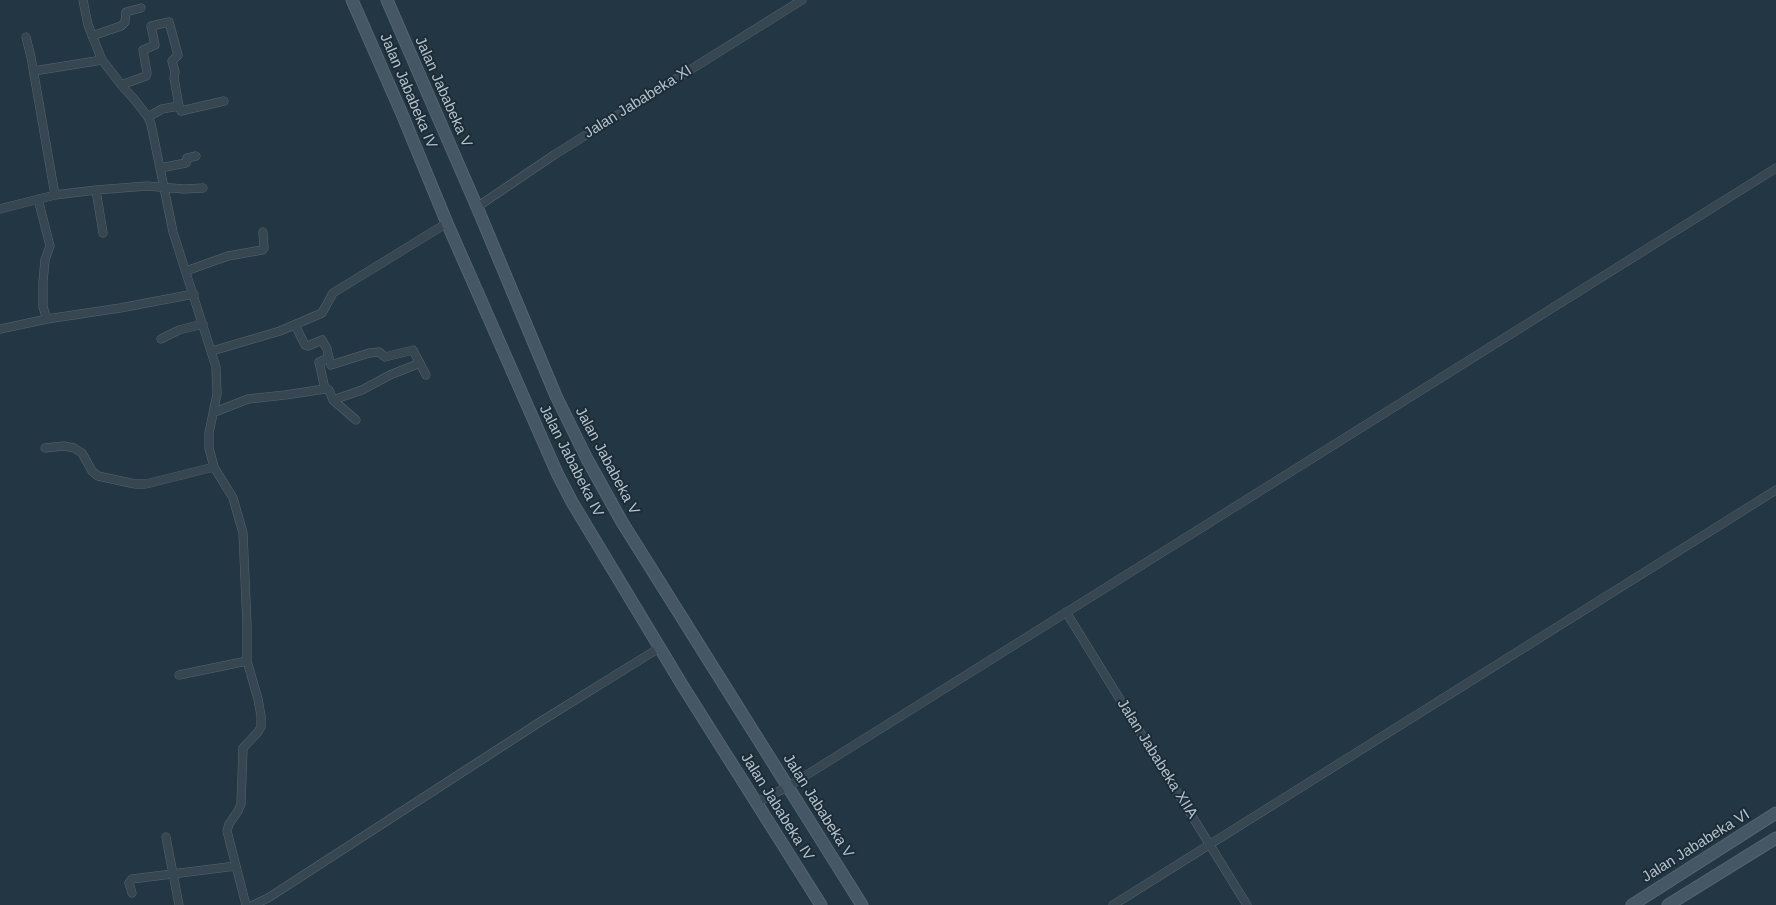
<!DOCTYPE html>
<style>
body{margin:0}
canvas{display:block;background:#233643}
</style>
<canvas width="1776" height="905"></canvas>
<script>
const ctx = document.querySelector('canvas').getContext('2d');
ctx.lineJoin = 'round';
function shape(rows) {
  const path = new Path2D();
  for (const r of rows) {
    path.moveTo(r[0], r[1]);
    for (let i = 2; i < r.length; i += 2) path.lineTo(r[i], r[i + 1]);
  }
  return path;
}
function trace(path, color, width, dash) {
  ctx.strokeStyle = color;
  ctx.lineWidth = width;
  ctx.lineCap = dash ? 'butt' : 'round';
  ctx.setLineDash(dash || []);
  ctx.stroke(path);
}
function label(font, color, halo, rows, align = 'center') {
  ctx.font = font + ' Helvetica,sans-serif';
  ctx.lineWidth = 4;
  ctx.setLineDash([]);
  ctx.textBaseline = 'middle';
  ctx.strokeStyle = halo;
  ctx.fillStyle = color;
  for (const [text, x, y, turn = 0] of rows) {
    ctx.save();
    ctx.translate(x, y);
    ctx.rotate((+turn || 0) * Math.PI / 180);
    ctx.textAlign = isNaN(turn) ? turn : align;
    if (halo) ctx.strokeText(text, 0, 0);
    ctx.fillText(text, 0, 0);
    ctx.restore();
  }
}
const street = shape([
 [83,0,88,25,102,60,123,87,134,99,148,117,151,124,173,232,216,367,217,394,209,433,209,448,214,467,233,498,243,533,247,625,247,661,258,699,261,716,261,727,258,732,243,748,241,804,238,811,229,824,227,831,246,905],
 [92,36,121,26,125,22,126,12,141,8],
 [26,37,31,57,55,195],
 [34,71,102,60],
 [121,85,146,76,147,73,143,50,155,45,151,26,169,22,178,55,172,61,175,72,174,78,179,106],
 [148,117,162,109,179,106,181,111,224,101],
 [160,168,186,163,187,158,196,156],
 [96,190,103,233],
 [38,199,50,246,45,260,43,282,43,307,47,319],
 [477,207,554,155,802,0],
 [0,209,55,195,96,190,147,186,184,189,203,188],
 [186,271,228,256,262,250,264,248,263,232],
 [0,329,47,319,120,308,194,294],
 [161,339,179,330,203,324],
 [212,351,280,331,322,313,333,293,447,223],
 [329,358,331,365,369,353,379,352,385,357,413,350,426,375],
 [325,387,329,390,333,400,356,420],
 [333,400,362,390,390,375,420,363],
 [215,412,248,399,285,395,325,389,319,362,329,358,327,349,322,340,308,346,305,345,295,325],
 [45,448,64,446,74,448,82,453,92,471,98,476,135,484,146,484,214,467],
 [1066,612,1247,905],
 [179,675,247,661],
 [756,803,789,786,1776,168],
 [166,837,179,905],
 [132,893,129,883,132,879,236,866],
 [253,905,268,898,543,720,659,648],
 [1113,905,1776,490]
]);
const secondary = shape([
 [352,0,402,114,447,223,557,473,572,502,684,688,821,905],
 [387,0,477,207,556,396,587,459,622,522,862,905],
 [1632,905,1776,813],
 [1668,905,1776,838]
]);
trace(street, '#55656f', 9);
trace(secondary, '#55656f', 13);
trace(street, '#374752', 8);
trace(secondary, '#455765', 11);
label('15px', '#b4c2cc', '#1c2c37', [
 ["Jalan Jababeka IV",408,91,67],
 ["Jalan Jababeka V",443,92,66],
 ["Jalan Jababeka XI",638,102,-32],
 ["Jalan Jababeka IV",571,461,63],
 ["Jalan Jababeka V",607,461,62],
 ["Jalan Jababeka XIIA",1157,759,58],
 ["Jalan Jababeka V",818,806,58],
 ["Jalan Jababeka IV",777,807,58],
 ["Jalan Jababeka VI",1696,846,-32]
]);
</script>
